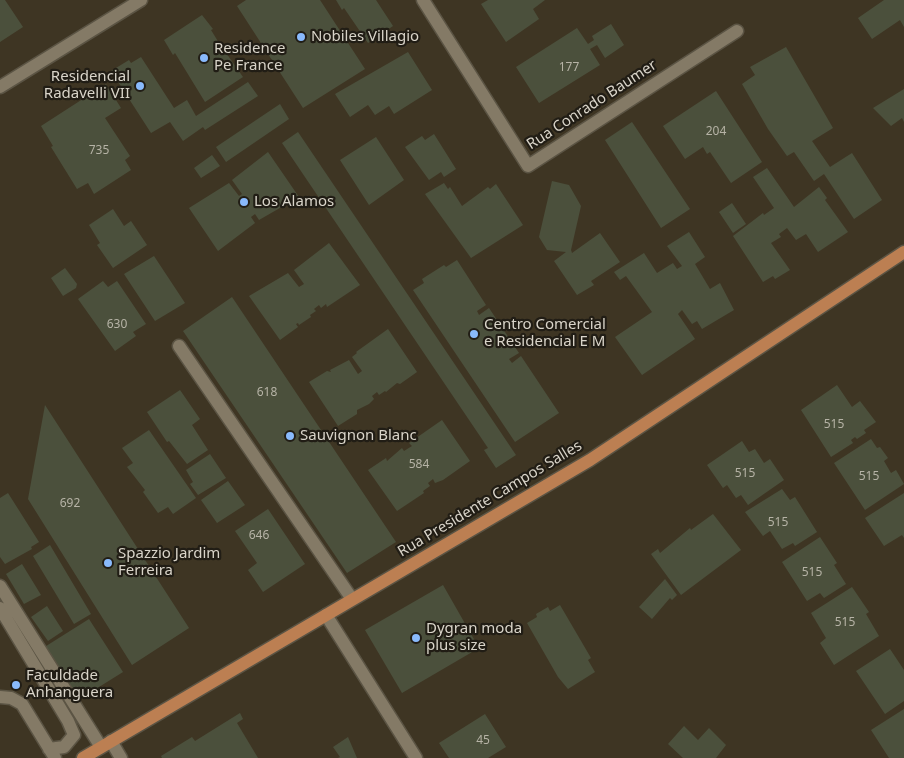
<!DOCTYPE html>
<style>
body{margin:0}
canvas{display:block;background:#3e3523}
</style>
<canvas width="904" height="758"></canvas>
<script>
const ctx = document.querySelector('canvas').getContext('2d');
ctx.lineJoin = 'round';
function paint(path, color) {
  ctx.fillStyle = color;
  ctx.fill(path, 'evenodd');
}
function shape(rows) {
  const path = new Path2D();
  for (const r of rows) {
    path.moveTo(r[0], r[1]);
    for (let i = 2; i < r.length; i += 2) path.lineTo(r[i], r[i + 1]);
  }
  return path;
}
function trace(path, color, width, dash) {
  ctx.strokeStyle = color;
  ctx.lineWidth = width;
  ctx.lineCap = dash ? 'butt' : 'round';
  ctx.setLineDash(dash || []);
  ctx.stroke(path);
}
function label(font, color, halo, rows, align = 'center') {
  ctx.font = font + ' "Noto Sans",sans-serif';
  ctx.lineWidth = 4.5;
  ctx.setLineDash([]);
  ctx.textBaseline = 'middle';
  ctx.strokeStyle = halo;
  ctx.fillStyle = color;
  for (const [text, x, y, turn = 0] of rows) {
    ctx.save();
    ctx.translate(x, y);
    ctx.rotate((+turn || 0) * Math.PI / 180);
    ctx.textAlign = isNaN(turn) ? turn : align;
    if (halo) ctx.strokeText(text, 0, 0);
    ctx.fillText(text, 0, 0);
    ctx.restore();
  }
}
paint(shape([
 [0,0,5,0,23,27,0,42],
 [246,0,320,0,365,69,303,108,237,6],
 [336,0,376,0,393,26,368,43,344,8,342,10],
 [488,0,545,0,533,9,539,19,506,42,481,4],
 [884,0,904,0,904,27,900,20,872,39,858,18],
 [202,15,213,29,211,30,219,43,214,46,219,53,224,50,243,77,205,102,175,53,173,55,164,40],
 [611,24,624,45,605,58,597,45,590,49,600,65,539,103,516,67,577,28,588,44,594,40,592,36],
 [786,47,833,128,812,141,830,167,852,153,882,200,854,219,824,174,814,181,794,152,787,156,768,129,742,84,755,75,750,67],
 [408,52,432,90,394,114,389,106,375,115,368,105,350,117,335,94],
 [141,57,174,108,187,100,196,116,248,82,258,96,205,130,203,127,183,141,170,122,151,133,111,71,129,60,131,63],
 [106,84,121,108,105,118,130,156,125,160,131,170,94,194,88,183,77,189,51,147,53,146,41,126],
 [904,89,904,122,902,118,891,126,873,108],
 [716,91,762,162,731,183,710,152,707,154,703,147,685,159,663,126],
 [280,104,289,119,226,162,216,147],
 [632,122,690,209,661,228,605,140],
 [298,132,516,455,496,468,484,450,488,448,282,143],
 [434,134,456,169,444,177,441,172,429,180,405,147,422,136,425,140],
 [376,137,404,180,369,205,340,160],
 [268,152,299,197,259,220,255,214,251,217,255,223,218,251,189,208,229,183,239,196,242,194,232,180],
 [212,155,220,166,201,178,194,168],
 [767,168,794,207,819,187,827,198,825,200,848,232,818,252,806,234,796,240,787,228,779,234,781,237,771,243,790,270,775,279,773,276,763,282,733,236,763,213,764,215,774,208,753,177],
 [552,181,569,185,581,206,571,250,572,253,600,233,620,262,591,281,594,285,577,295,554,261,566,252,547,250,539,237],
 [444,183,448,189,450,187,462,206,488,187,490,189,496,184,523,225,471,258,425,194],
 [732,203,746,224,733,233,719,212],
 [113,209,124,226,131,221,147,245,113,268,97,245,100,243,89,225],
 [689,232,705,257,695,264,710,289,720,283,734,310,702,329,697,321,692,324,682,310,678,314,695,339,642,375,615,337,652,312,626,276,620,280,614,272,644,253,657,273,673,263,677,269,682,266,667,246],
 [329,243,360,285,327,307,326,304,321,308,319,305,314,309,316,311,310,315,311,317,299,325,298,323,296,324,298,327,280,340,249,296,288,273,299,287,304,284,294,270],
 [154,256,185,303,155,321,124,274],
 [457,260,486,305,477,311,479,315,489,308,519,353,509,359,512,363,521,356,559,413,515,442,413,290,424,283,422,279,444,265,446,267],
 [65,268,77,284,76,288,63,296,51,278],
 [103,281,108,287,117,281,146,324,133,332,136,336,115,351,78,299],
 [232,297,396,542,347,573,183,331],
 [388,329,417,372,400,384,397,383,386,392,385,391,379,395,377,392,372,396,374,399,369,404,357,410,357,414,338,426,309,382,327,371,331,372,330,370,349,360,358,374,362,371,352,357,357,353,356,352],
 [837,385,852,407,860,401,876,422,864,430,866,433,857,439,855,437,851,440,853,443,831,457,801,410],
 [180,390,200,419,192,425,208,450,187,464,169,441,167,442,147,412],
 [45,405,189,628,132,665,28,499],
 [442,420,470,461,443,480,435,483,433,479,428,483,430,486,423,491,424,493,397,511,368,470,386,458,387,461,402,448,404,451,412,446,409,443],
 [149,430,196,498,173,514,168,507,158,513,143,492,145,490,127,467,133,463,122,448],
 [871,439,877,448,880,447,888,458,884,461,891,473,896,470,904,484,865,510,834,463],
 [742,441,749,452,755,449,764,463,770,459,784,480,748,505,741,495,736,498,727,485,723,488,707,465],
 [210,454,226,478,198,495,190,484,193,482,186,470],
 [228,481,245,505,217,523,201,500],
 [782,489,790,500,795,497,817,532,795,546,793,543,782,549,770,531,763,536,745,512],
 [8,493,39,542,31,547,32,549,5,564,0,557,0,498],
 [904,493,904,538,902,535,884,546,865,518],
 [268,509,305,564,263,592,248,570,257,563,235,531],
 [713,514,741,550,681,595,651,554,658,549,660,553,690,528,691,530],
 [820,537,837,563,834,565,846,584,824,598,820,593,807,601,782,562],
 [50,545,91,614,74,624,33,556],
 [22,564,41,595,24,604,6,574],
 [665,579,677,595,672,600,670,598,652,619,639,607],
 [443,585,479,648,402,693,365,630],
 [852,587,869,612,866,614,879,636,834,665,820,643,826,638,811,613],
 [560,605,591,658,588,660,595,672,568,689,558,677,527,623,537,617,536,614,548,607,550,611],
 [47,606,63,631,48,641,31,617],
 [89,619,123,672,83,697,80,694,74,697,43,648],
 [890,649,904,670,904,701,885,714,856,671],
 [904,709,904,758,889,758,871,730],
 [240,713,243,719,237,723,258,758,162,758,161,756,192,737,195,741],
 [485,714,506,747,488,758,449,758,439,743],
 [684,726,698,740,709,728,726,745,716,758,683,758,668,744],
 [348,737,357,758,338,758,340,757,333,747]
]), '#4b503c');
const minor = shape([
 [423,0,528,166,737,31],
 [0,87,141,0],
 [179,346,352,599],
 [0,586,101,747],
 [0,608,68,721,74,735,64,747,49,749],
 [326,615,416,758],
 [0,697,11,698,22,704,55,758],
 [111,741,121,758]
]);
const major = shape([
 [83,758,590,460,904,252]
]);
trace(minor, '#5b5444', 15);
trace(major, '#5b5444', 15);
trace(minor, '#847a66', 12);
trace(major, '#bc7f52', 12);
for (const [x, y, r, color] of [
 [301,37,5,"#89bafc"],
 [204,58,5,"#89bafc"],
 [140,86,5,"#89bafc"],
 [244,202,5,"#89bafc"],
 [474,334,5,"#89bafc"],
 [290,436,5,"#89bafc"],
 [108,563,5,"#89bafc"],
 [416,638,5,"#89bafc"],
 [16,685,5,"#89bafc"]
]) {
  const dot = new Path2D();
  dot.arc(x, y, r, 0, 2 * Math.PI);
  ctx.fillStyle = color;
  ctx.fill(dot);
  trace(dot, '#211d15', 2);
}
label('12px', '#b6b3a6', null, [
 ["177",569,68],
 ["204",716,132],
 ["735",99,151],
 ["630",117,325],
 ["618",267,393],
 ["515",834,425],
 ["584",419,465],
 ["515",745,474],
 ["515",869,477],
 ["692",70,504],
 ["515",778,523],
 ["646",259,536],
 ["515",812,573],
 ["515",845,623],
 ["45",483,741]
]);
label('15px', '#d9d4c9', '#211d15', [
 ["Nobiles Villagio",311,37],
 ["Residence",214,49],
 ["Pe France",214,66],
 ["Residencial",130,77,"right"],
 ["Radavelli VII",130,94,"right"],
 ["Los Alamos",254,202],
 ["Centro Comercial",484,325],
 ["e Residencial E M",484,342],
 ["Sauvignon Blanc",300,436],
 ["Spazzio Jardim",118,554],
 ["Ferreira",118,571],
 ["Dygran moda",426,629],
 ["plus size",426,646],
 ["Faculdade",26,676],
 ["Anhanguera",26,693]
], 'left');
label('15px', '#d9d4c9', '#211d15', [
 ["Rua Conrado Baumer",592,105,-33],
 ["Rua Presidente Campos Salles",490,499,-31]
]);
</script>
